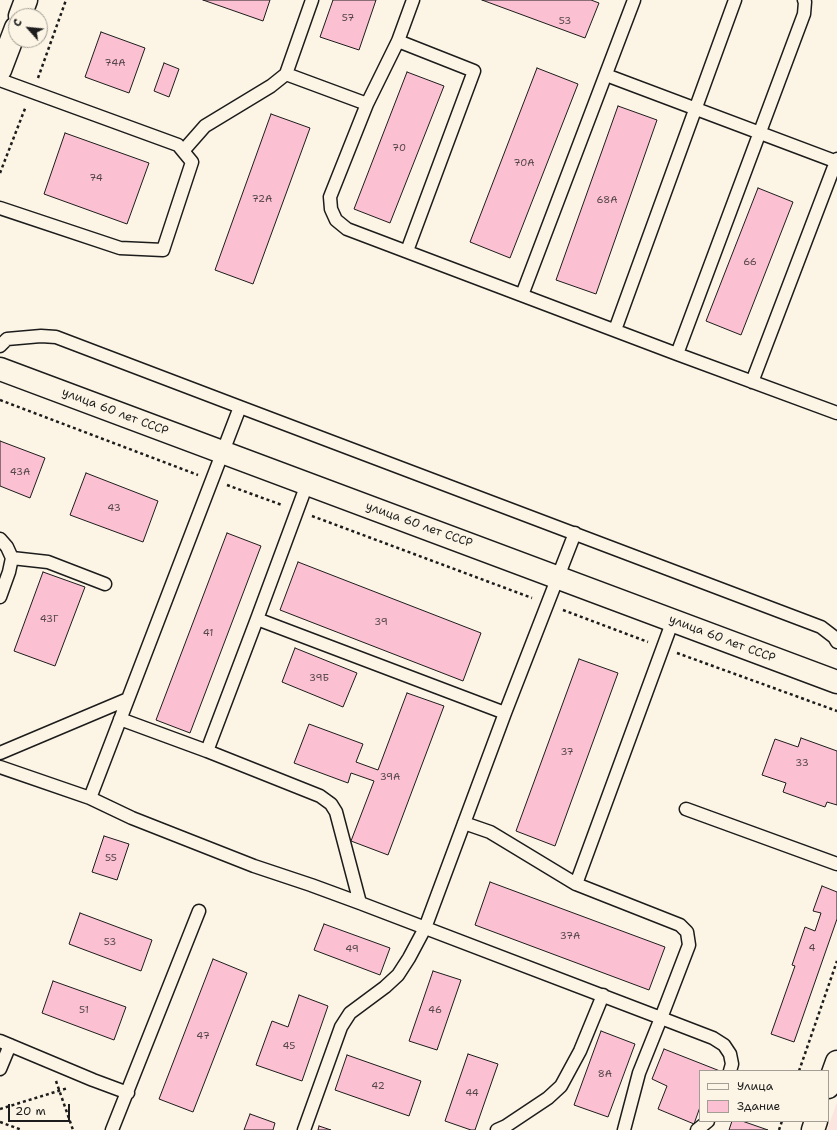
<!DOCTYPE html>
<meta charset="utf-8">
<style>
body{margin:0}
#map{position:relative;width:837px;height:1130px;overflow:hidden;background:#fcf5e5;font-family:"Shantell Sans",sans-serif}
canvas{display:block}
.legend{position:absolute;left:699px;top:1070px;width:130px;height:52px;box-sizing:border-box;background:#fcf5e5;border:1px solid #a29e95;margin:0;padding:5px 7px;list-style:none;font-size:12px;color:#1c1c1c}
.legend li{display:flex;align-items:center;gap:8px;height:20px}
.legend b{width:20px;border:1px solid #a29e95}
.north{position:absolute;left:8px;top:8px;width:40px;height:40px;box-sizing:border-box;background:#fcf5e5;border:1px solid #a29e95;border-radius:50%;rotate:297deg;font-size:11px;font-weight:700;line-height:16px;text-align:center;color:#1c1c1c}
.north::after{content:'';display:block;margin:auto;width:14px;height:18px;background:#1c1c1c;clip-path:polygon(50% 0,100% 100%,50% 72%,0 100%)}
.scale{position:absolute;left:8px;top:1104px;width:62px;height:18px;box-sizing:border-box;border:2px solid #1c1c1c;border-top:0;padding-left:5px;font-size:12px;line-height:14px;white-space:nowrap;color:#1c1c1c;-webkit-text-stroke:3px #fcf5e5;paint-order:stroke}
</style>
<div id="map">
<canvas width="837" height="1130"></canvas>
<ul class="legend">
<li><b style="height:5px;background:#fcf5e5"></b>Улица</li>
<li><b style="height:11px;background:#fbc1d2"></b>Здание</li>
</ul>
<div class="north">С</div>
<div class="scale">20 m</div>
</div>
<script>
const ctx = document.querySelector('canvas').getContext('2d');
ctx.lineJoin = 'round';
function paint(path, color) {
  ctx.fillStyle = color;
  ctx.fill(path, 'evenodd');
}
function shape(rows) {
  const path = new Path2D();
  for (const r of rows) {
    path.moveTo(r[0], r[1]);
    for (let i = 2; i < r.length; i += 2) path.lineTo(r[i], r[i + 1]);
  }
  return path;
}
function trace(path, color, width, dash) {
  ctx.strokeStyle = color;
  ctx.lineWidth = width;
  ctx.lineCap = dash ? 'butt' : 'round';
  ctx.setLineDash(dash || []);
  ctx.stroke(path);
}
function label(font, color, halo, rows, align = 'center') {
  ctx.font = font + ' "Shantell Sans",sans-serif';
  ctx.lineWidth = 3;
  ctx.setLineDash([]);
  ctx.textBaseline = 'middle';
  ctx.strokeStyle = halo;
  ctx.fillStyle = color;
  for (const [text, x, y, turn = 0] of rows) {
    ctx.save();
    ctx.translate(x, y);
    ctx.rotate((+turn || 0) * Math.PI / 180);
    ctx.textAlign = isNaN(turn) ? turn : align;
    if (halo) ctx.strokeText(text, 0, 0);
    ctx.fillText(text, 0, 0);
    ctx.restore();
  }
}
paint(shape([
 [837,1102,837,1130,827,1130]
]), '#fce5df');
const building = shape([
 [203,0,270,0,263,21,203,0],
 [333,0,376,0,359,50,320,37,333,0],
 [482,0,591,0,599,3,585,38,482,0],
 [101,32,145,48,129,93,85,77,101,32],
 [164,63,179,69,169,97,154,91,164,63],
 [537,68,578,84,510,258,470,242,537,68],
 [407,72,444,86,390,223,354,209,407,72],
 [618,106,657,120,596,294,556,280,618,106],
 [271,114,310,128,253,284,215,270,271,114],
 [65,133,149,163,127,224,44,194,65,133],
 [758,188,793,202,741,335,706,321,758,188],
 [0,441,45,458,30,498,0,486,0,441],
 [86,473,158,501,143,542,70,515,86,473],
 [227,533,261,546,190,733,156,720,227,533],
 [298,562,481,633,463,681,280,610,298,562],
 [43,572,85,587,55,666,14,651,43,572],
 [295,648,357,673,343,707,282,682,295,648],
 [579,659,618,673,555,846,516,831,579,659],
 [407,693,444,706,388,855,351,841,374,781,351,773,348,783,294,763,309,724,363,744,356,762,378,770,407,693],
 [801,738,837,751,837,805,827,802,825,807,783,792,786,783,762,775,775,739,798,747,801,738],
 [104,836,129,844,117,880,92,872,104,836],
 [490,882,665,947,649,990,475,925,490,882],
 [822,886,837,892,837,919,794,1042,771,1034,795,966,792,965,805,927,815,931,821,913,813,911,822,886],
 [80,913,152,940,141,971,69,944,80,913],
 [324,924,390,948,380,975,314,950,324,924],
 [213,959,247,973,193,1112,159,1099,213,959],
 [433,971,461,980,437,1050,409,1041,433,971],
 [53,981,126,1007,114,1040,42,1013,53,981],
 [299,995,328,1006,302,1081,256,1065,272,1021,288,1027,299,995],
 [601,1031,635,1044,608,1117,574,1105,601,1031],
 [664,1049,720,1071,700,1071,700,1107,694,1124,658,1109,667,1086,652,1079,664,1049],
 [468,1054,498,1064,475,1130,471,1130,445,1121,468,1054],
 [347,1055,421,1081,409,1116,335,1090,347,1055],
 [250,1114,275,1123,273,1130,244,1130,250,1114],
 [732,1121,742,1121,768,1130,729,1130,732,1121],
 [319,1126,331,1130,318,1130,319,1126]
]);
paint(building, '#fbc1d2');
trace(building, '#1c1c1c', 1);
const service = shape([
 [413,0,398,41,367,104,330,197,331,209,336,220,347,229,677,354,837,413],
 [398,41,474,71,407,251],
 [286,74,312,0],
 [606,75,837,162],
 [0,80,178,145,192,162,163,250,120,248,0,208],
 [183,151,205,126,271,86,286,74,367,104],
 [522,295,634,0],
 [615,330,735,0],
 [0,346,7,339,41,336,56,337,240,407,90,798],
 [677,354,804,14,805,2,804,0],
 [752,382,837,159],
 [240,407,821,627,834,637,837,642],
 [0,539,7,547,12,558,48,562,105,584],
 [0,597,9,572,12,558],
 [257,619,505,713],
 [120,719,207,751,257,619,307,484],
 [207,751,320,796,331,804,336,812,360,903],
 [0,753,128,699],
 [0,767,90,798,132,818,254,866,311,885,360,903,661,1018,639,1073,624,1130],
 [686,809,837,864],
 [464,823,490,832,500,838,576,884,680,925,687,932,689,945,661,1018,713,1038,724,1045,730,1054,732,1064,730,1071],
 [576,884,673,620],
 [0,1041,93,1080,128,1093],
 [0,1069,10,1045],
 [112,1130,199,911],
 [304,1130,341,1027,350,1013,385,987,398,975,409,958,425,928,505,713,575,533],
 [497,1130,506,1126,548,1098,561,1086,580,1051,603,995],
 [697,1130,708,1121]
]);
const tertiary = shape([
 [20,16,26,0],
 [0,70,16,28],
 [828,1087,837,1062],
 [813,1130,816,1121]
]);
const secondary = shape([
 [0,369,837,682]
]);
trace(service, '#1c1c1c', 15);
trace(tertiary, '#1c1c1c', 25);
trace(secondary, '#1c1c1c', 25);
trace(shape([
 [38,78,66,0],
 [0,173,26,106],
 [0,400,198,475],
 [227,485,282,505],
 [312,516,532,598],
 [563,610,648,642],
 [677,653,837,711],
 [799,1071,837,961],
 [56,1081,73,1130],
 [0,1109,68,1088],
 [0,1122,22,1130],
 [779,1130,782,1121]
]), '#1c1c1c', 2.5, [3, 3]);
trace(service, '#fcf5e5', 12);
trace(tertiary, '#fcf5e5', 22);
trace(secondary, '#fcf5e5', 22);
label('10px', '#54454a', null, [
 ["57",348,18],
 ["53",565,21],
 ["74А",115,63],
 ["70",399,148],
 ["70А",524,163],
 ["74",96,178],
 ["72А",262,199],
 ["68А",607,200],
 ["66",750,262],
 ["43А",20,472],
 ["43",114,508],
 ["43Г",49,619],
 ["39",381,622],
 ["41",208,633],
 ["39Б",319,678],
 ["37",567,752],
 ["33",802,763],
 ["39А",390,777],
 ["55",111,858],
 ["37А",570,936],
 ["53",110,942],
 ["4",812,948],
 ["49",352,949],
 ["51",84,1010],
 ["46",435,1010],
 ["47",203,1036],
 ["45",289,1046],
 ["8А",605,1074],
 ["42",378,1086],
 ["44",472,1093]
]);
label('12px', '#1c1c1c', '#fcf5e5', [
 ["улица 60 лет СССР",115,412,21],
 ["улица 60 лет СССР",419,525,20],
 ["улица 60 лет СССР",722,639,21]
]);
</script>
